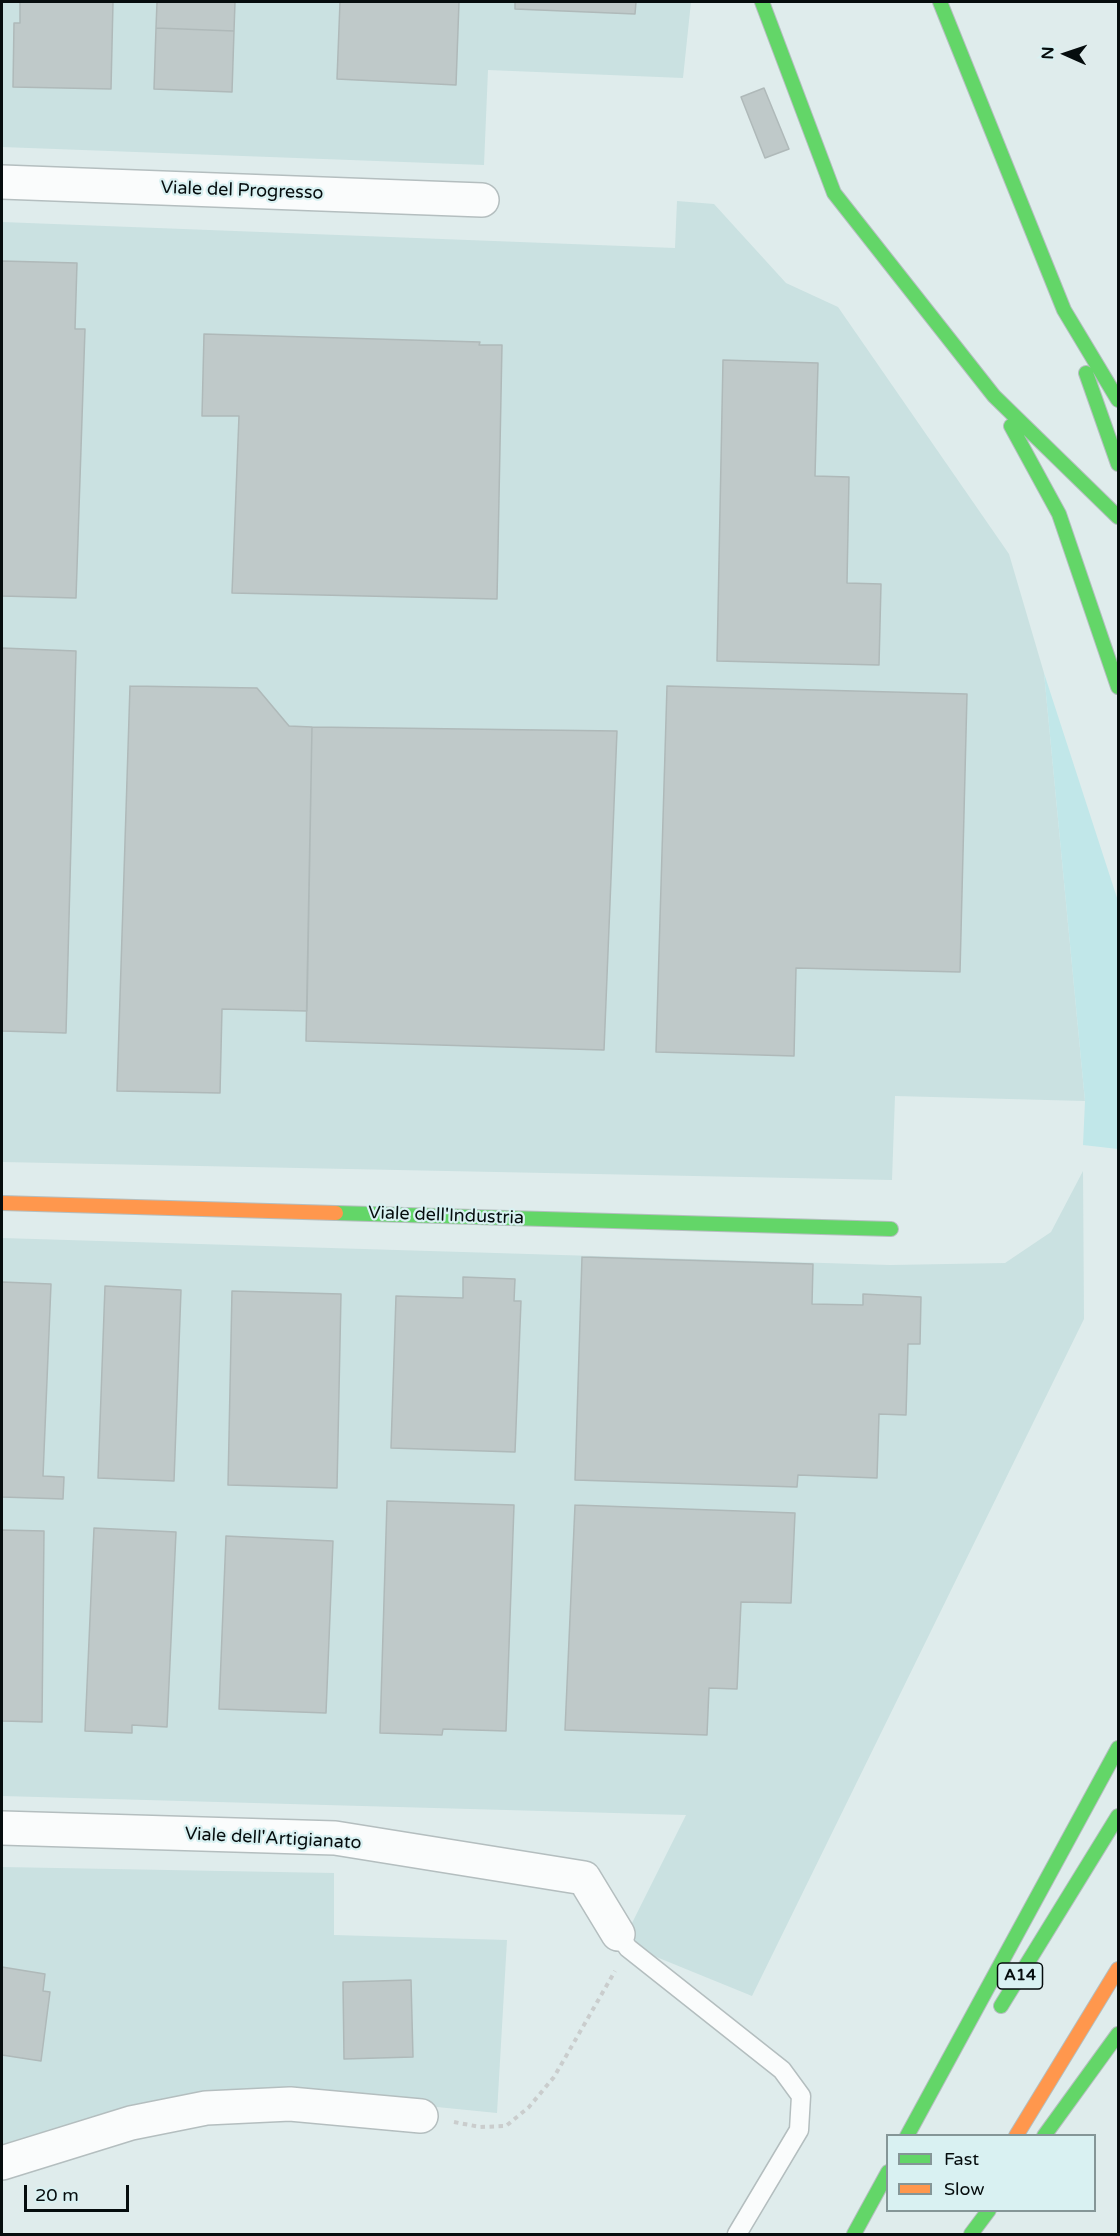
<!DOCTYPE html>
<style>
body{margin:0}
#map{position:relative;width:1120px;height:2236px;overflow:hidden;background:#dfecec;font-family:"Varela Round",sans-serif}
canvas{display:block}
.frame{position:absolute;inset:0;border:3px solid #060d0e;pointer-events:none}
.legend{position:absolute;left:886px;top:2134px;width:210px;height:78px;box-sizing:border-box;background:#d9f1f2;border:2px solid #859697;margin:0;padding:8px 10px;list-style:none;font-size:18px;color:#060d0e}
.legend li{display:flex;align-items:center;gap:12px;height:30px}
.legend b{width:30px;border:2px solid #859697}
.north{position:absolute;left:1036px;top:24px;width:60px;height:60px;-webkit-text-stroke:4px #d9f1f2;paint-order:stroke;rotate:273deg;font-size:16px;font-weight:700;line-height:24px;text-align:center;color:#060d0e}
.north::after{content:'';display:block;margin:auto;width:21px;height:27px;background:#060d0e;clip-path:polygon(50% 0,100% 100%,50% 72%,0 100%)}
.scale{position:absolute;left:24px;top:2185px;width:105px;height:27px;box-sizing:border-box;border:3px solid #060d0e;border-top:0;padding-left:8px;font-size:18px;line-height:21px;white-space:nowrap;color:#060d0e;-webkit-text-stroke:4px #d9f1f2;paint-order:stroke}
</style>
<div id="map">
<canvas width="1120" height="2236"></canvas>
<div class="frame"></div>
<ul class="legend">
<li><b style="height:8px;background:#63d668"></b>Fast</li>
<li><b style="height:8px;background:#ff974d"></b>Slow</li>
</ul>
<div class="north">N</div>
<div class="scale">20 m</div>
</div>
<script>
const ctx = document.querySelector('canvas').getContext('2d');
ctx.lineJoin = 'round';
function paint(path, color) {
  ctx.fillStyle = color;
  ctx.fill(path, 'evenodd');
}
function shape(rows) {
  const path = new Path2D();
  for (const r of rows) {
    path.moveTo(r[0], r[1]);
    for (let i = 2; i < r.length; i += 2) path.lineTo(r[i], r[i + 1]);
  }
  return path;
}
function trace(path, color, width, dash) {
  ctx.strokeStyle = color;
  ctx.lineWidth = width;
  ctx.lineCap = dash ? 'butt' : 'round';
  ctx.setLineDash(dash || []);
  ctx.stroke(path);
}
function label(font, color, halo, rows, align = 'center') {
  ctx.font = font + ' "Varela Round",sans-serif';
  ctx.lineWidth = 4.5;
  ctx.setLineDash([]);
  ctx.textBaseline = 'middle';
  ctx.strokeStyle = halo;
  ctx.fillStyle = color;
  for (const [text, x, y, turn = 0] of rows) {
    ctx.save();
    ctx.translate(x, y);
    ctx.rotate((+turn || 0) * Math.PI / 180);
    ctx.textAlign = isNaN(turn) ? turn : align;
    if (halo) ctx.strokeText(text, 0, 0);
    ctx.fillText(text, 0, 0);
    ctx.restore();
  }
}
paint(shape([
 [2,2,691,2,683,78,488,70,484,165,2,147],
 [677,201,714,204,786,283,838,307,1009,554,1044,673,1085,1101,895,1096,892,1180,2,1162,2,222,675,248],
 [1083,1171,1084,1319,752,1996,622,1943,686,1815,2,1796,2,1238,890,1265,1005,1263,1051,1232],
 [2,1867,334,1873,334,1935,507,1940,497,2113,257,2089,87,2119,2,2145]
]), '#cae1e1');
paint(shape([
 [1044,673,1118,901,1118,1149,1083,1145,1085,1101]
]), '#c1e7e9');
const building = shape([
 [20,2,113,2,111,89,13,87,14,23,20,23,20,2],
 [157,2,235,2,234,31,156,28,157,2],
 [340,2,459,2,456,85,337,79,340,2],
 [515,2,636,2,635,14,515,9,515,2],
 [156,28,234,31,232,92,154,89,156,28],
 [764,88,789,149,765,158,741,97,764,88],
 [2,261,77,263,75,329,85,329,76,598,2,596,2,261],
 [204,334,480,342,479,345,502,345,497,599,232,593,239,416,202,416,204,334],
 [723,360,818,363,815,476,849,477,847,583,881,584,879,665,717,661,723,360],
 [2,648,76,651,66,1033,2,1031,2,648],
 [130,686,257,688,289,726,312,727,307,1011,222,1009,220,1093,117,1091,130,686],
 [667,686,967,694,960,972,796,968,794,1056,656,1052,667,686],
 [312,727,617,731,604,1050,306,1041,312,727],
 [582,1257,813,1264,812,1304,863,1305,863,1294,921,1297,920,1344,908,1344,906,1415,879,1414,877,1478,798,1475,797,1487,575,1480,582,1257],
 [463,1277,515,1279,514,1301,521,1301,515,1452,391,1448,396,1296,463,1298,463,1277],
 [2,1282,51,1284,43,1476,64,1477,63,1499,2,1497,2,1282],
 [105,1286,181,1290,174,1481,98,1478,105,1286],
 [232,1291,341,1294,337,1488,228,1485,232,1291],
 [387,1501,514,1505,506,1731,443,1729,442,1735,380,1733,387,1501],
 [575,1505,795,1513,791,1603,741,1602,737,1689,709,1688,707,1735,565,1730,575,1505],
 [94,1528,176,1532,167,1727,132,1725,132,1733,85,1731,94,1528],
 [2,1530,44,1531,42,1722,2,1721,2,1530],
 [226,1536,333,1541,326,1713,219,1709,226,1536],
 [2,1967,45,1974,43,1991,50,1992,41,2061,2,2055,2,1967],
 [411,1980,413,2057,344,2059,343,1982,411,1980]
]);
paint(building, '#bfc9c9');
trace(building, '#afb9b9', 1.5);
const lane = shape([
 [618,1934,628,1948,782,2070,801,2096,799,2130,737,2234]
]);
const street = shape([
 [2,182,482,200],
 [2,1828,335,1838,584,1878,618,1934],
 [2,2163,131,2123,206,2108,290,2104,421,2116]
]);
const fast = shape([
 [762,2,834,193,994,396,1118,517],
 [940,2,1064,310,1118,400],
 [1086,373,1118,464],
 [1011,426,1059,514,1118,687],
 [336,1213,891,1229],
 [1001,2006,1118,1816],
 [907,2136,1118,1748],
 [1044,2136,1118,2034],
 [854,2234,888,2172],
 [971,2234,989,2210]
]);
const slow = shape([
 [2,1203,336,1213],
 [1016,2136,1118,1969]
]);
trace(lane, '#b4bebf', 21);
trace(street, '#b4bebf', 36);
trace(fast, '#b4bebf', 16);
trace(slow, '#b4bebf', 16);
trace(shape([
 [454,2122,480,2127,506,2126,529,2107,554,2077,615,1971]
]), '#cacdcd', 4, [4.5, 4.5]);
trace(lane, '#fafcfc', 18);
trace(street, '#fafcfc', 33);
trace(fast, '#63d668', 14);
trace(slow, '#ff974d', 14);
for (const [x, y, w] of [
 [1020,1976,45]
]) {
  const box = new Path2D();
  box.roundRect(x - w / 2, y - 13, w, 26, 4.5);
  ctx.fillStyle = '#d9f1f2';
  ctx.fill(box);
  trace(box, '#060d0e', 1.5);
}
label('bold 16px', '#060d0e', null, [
 ["A14",1020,1976]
]);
label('18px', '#060d0e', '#d9f1f2', [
 ["Viale del Progresso",242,191,2],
 ["Viale dell'Industria",446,1216,2],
 ["Viale dell'Artigianato",273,1839,3]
]);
</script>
